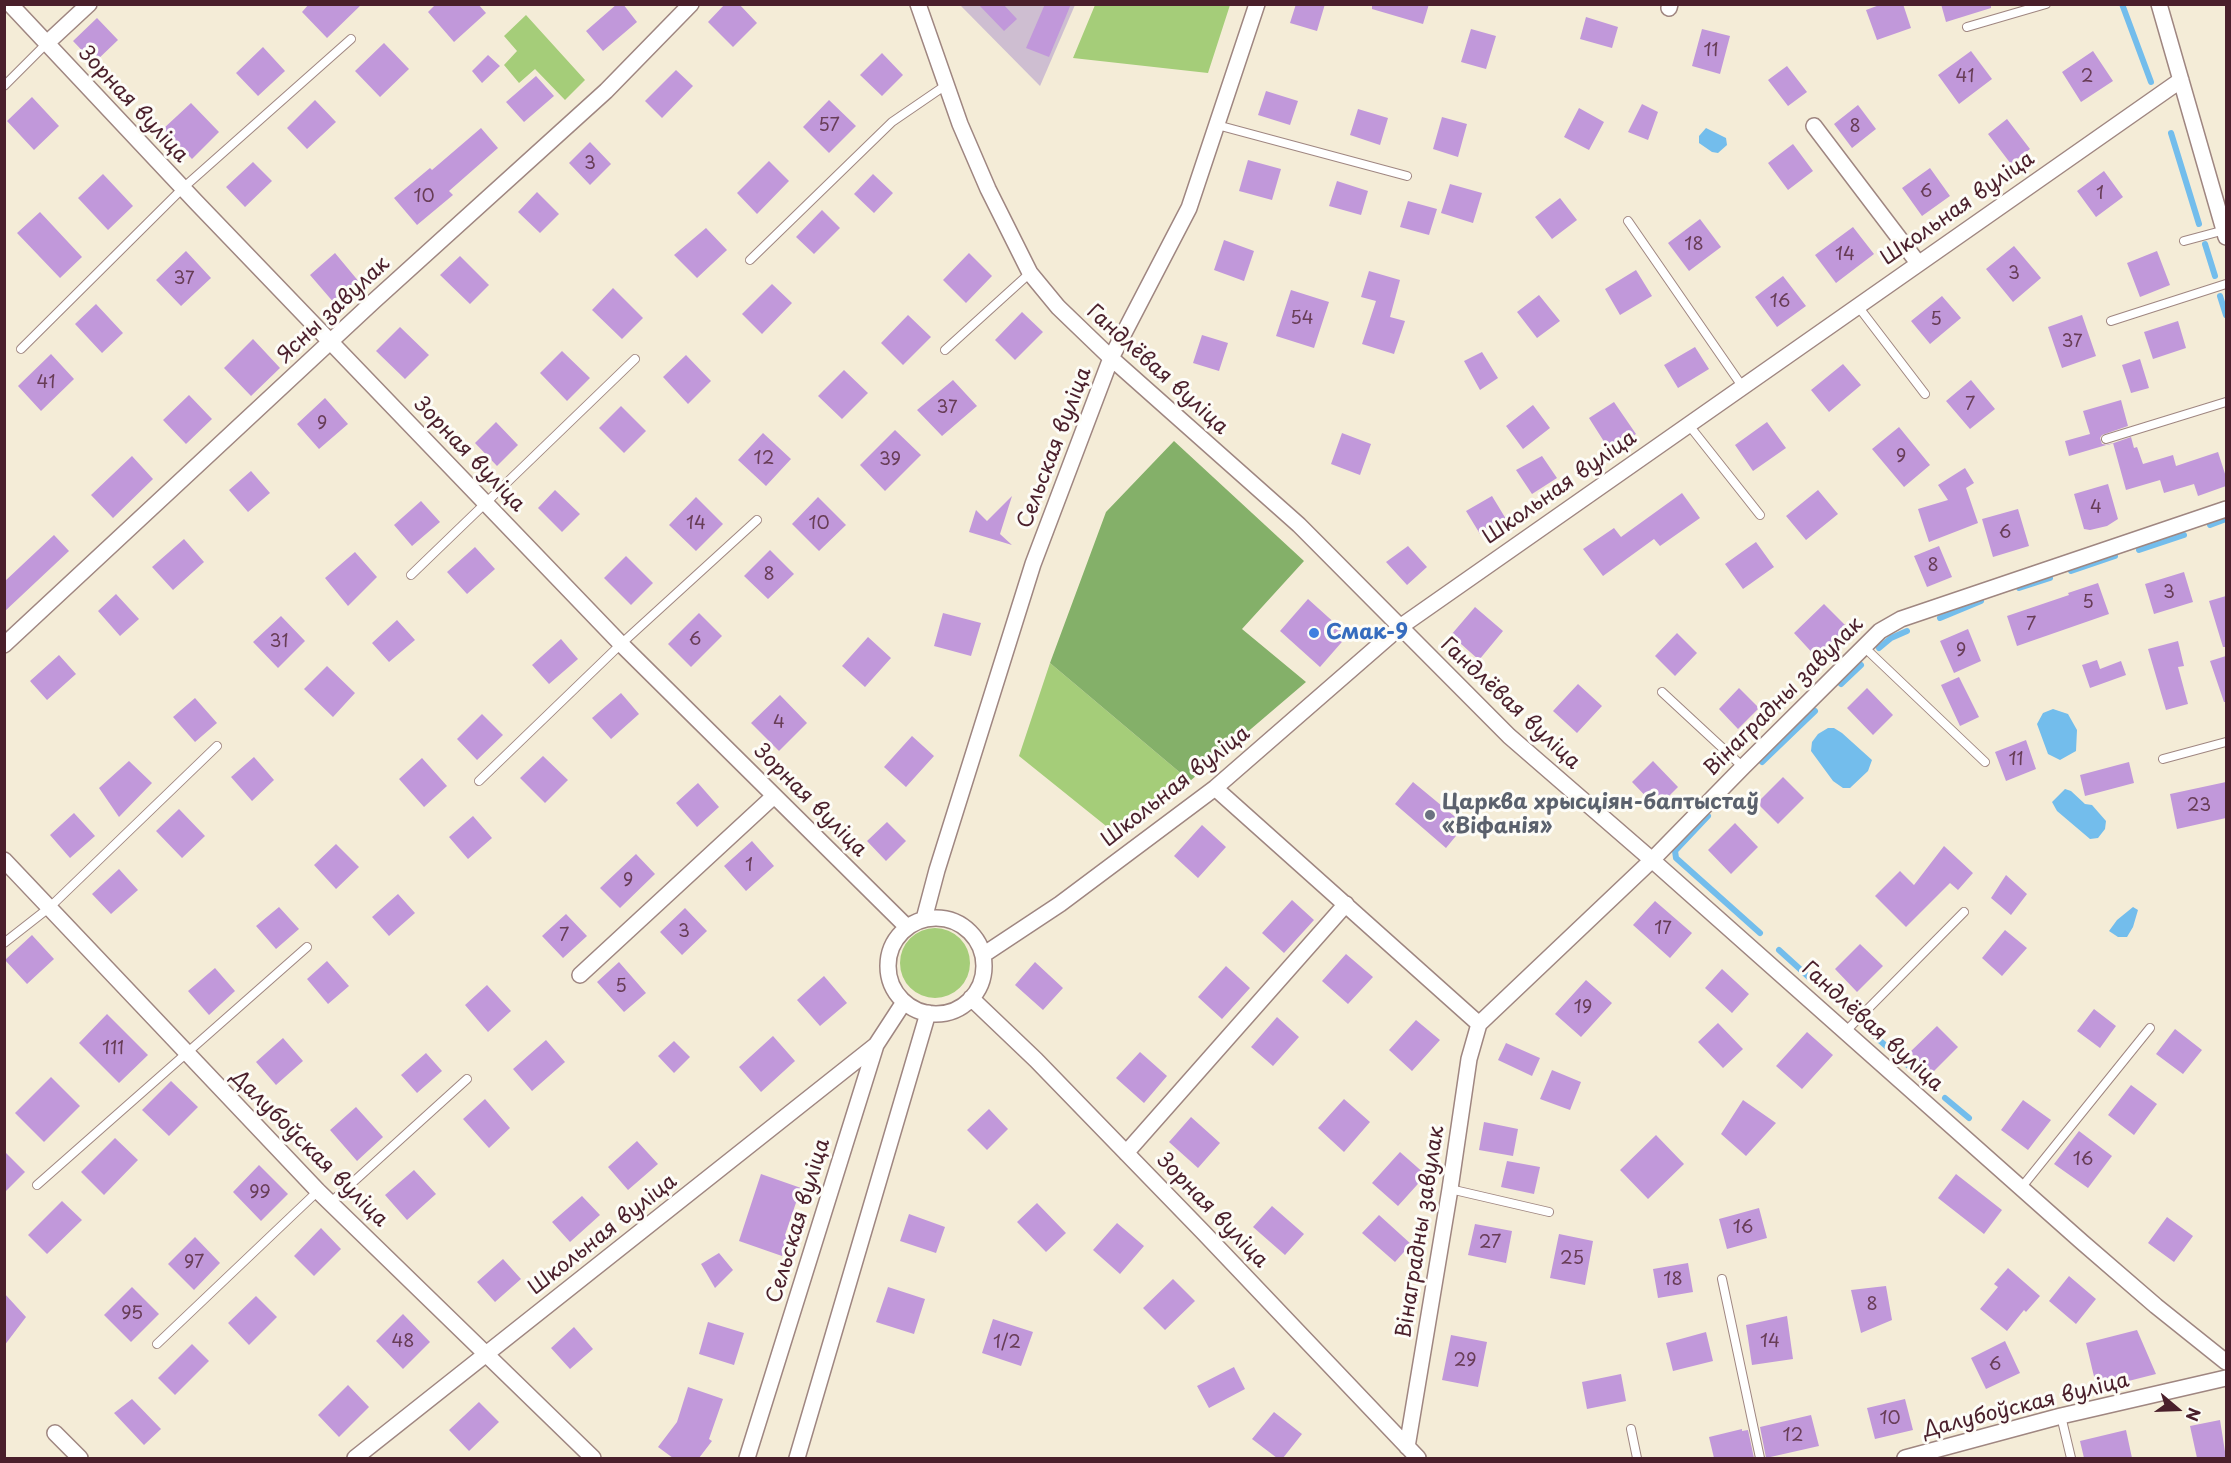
<!DOCTYPE html>
<meta charset="utf-8">
<style>
body{margin:0}
#map{position:relative;width:2231px;height:1463px;overflow:hidden;background:#f4ecd7;font-family:"Playpen Sans",sans-serif}
canvas{display:block}
.frame{position:absolute;inset:0;border:6px solid #4a1f2b;pointer-events:none}
.north{position:absolute;left:2147px;top:1379px;width:60px;height:60px;-webkit-text-stroke:4px #fdfcf7;paint-order:stroke;rotate:109deg;font-size:16px;font-weight:700;line-height:24px;text-align:center;color:#4a1f2b}
.north::after{content:'';display:block;margin:auto;width:21px;height:27px;background:#4a1f2b;clip-path:polygon(50% 0,100% 100%,50% 72%,0 100%)}
</style>
<div id="map">
<canvas width="2231" height="1463"></canvas>
<div class="frame"></div>
<div class="north">N</div>
</div>
<script>
const ctx = document.querySelector('canvas').getContext('2d');
ctx.lineJoin = 'round';
function paint(path, color) {
  ctx.fillStyle = color;
  ctx.fill(path, 'evenodd');
}
function shape(rows) {
  const path = new Path2D();
  for (const r of rows) {
    if (r.length === 3) {
      path.moveTo(r[0] + r[2], r[1]);
      path.arc(r[0], r[1], r[2], 0, 2 * Math.PI);
      continue;
    }
    path.moveTo(r[0], r[1]);
    for (let i = 2; i < r.length; i += 2) path.lineTo(r[i], r[i + 1]);
  }
  return path;
}
function trace(path, color, width, dash) {
  ctx.strokeStyle = color;
  ctx.lineWidth = width;
  ctx.lineCap = dash ? 'butt' : 'round';
  ctx.setLineDash(dash || []);
  ctx.stroke(path);
}
function label(font, color, halo, rows, align = 'center') {
  ctx.font = font + ' "Playpen Sans",sans-serif';
  ctx.lineWidth = 6;
  ctx.setLineDash([]);
  ctx.textBaseline = 'middle';
  ctx.strokeStyle = halo;
  ctx.fillStyle = color;
  for (const [text, x, y, turn = 0] of rows) {
    ctx.save();
    ctx.translate(x, y);
    ctx.rotate((+turn || 0) * Math.PI / 180);
    ctx.textAlign = isNaN(turn) ? turn : align;
    if (halo) ctx.strokeText(text, 0, 0);
    ctx.fillText(text, 0, 0);
    ctx.restore();
  }
}
paint(shape([
 [960,5,1075,5,1040,86]
]), '#cebed1');
paint(shape([
 [1095,5,1095,4,1230,5,1208,73,1073,58],
 [526,15,585,80,565,100,535,69,519,83,504,65,517,51,504,36],
 [1050,663,1190,781,1116,834,1019,756],
 [935,963,35]
]), '#a5cd79');
paint(shape([
 [1174,441,1304,561,1242,629,1306,682,1190,781,1050,663,1106,512]
]), '#84b069');
paint(shape([
 [1706,128,1726,138,1727,145,1718,153,1712,152,1699,143,1699,136],
 [2053,709,2068,714,2077,730,2076,751,2060,760,2048,754,2037,724,2043,713],
 [1828,728,1834,728,1842,733,1872,760,1868,771,1850,788,1843,788,1833,781,1811,751,1812,742,1818,734],
 [2065,789,2071,791,2085,804,2092,805,2106,821,2105,829,2098,838,2090,839,2057,811,2052,802],
 [2133,907,2138,910,2133,927,2127,937,2118,937,2109,931,2117,920]
]), '#73bdec');
trace(shape([
 [2122,4,2151,82],
 [2171,133,2199,224],
 [2205,244,2215,276],
 [2220,296,2226,315],
 [2210,525,2226,519],
 [2139,550,2184,535],
 [2071,571,2115,556],
 [2019,588,2050,578],
 [1940,618,1981,601],
 [1879,648,1891,638,1907,631],
 [1841,684,1861,665],
 [1762,762,1815,711],
 [1708,816,1675,851,1676,858,1760,933],
 [1779,950,1812,980],
 [1869,1031,1928,1083],
 [1945,1098,1969,1118]
]), '#73bdec', 6);
paint(shape([
 [309,4,362,4,327,38,302,12],
 [436,4,478,4,486,13,454,42,428,12],
 [617,4,623,4,637,22,603,51,586,31],
 [725,4,739,4,757,23,733,47,708,22],
 [978,4,1003,4,1017,19,1004,31],
 [1045,4,1071,4,1049,57,1026,48],
 [1296,4,1325,4,1317,31,1290,23],
 [1372,4,1429,4,1423,24,1372,9],
 [1882,4,1903,4,1911,28,1877,40,1866,10],
 [1941,4,1991,4,1991,8,1946,22],
 [1586,17,1618,27,1612,48,1580,39],
 [97,18,118,40,94,63,73,41],
 [1471,29,1496,36,1486,69,1461,62],
 [1702,29,1730,36,1720,74,1692,66],
 [384,43,409,69,380,97,355,71],
 [263,47,285,71,258,96,236,73],
 [1971,51,1992,79,1959,104,1938,75],
 [2093,51,2113,81,2081,102,2062,72],
 [882,53,903,75,882,96,860,75],
 [488,55,500,66,482,83,472,71],
 [1787,66,1807,92,1788,106,1768,80],
 [676,70,693,86,662,118,645,101],
 [536,76,554,96,524,122,506,102],
 [1266,91,1298,101,1290,125,1258,115],
 [32,97,59,126,34,150,7,121],
 [315,100,336,122,307,149,287,128],
 [829,100,856,126,829,153,803,127],
 [191,103,219,132,192,159,163,129],
 [1642,104,1658,112,1648,140,1628,132],
 [1858,105,1876,129,1852,148,1834,124],
 [1579,108,1604,122,1589,150,1564,137],
 [1358,109,1388,118,1380,145,1350,135],
 [1442,117,1467,124,1458,157,1433,149],
 [2007,119,2030,149,2011,164,1988,134],
 [481,128,498,148,449,191,453,195,417,225,394,198,430,168,432,170],
 [590,142,611,164,590,185,569,163],
 [1793,144,1813,171,1788,190,1768,163],
 [1248,160,1281,169,1272,200,1239,191],
 [769,161,789,181,757,214,737,193],
 [253,162,272,181,245,207,226,187],
 [1930,168,1950,196,1922,216,1902,188],
 [2104,171,2123,197,2096,217,2077,191],
 [103,174,133,206,108,230,78,198],
 [873,174,893,193,874,213,854,194],
 [1337,181,1368,191,1361,215,1329,206],
 [1450,184,1482,193,1473,223,1441,213],
 [537,192,559,214,540,233,518,212],
 [1560,198,1577,220,1552,239,1535,217],
 [1408,201,1437,209,1429,235,1400,227],
 [822,210,840,228,814,254,796,237],
 [40,212,82,257,60,278,17,233],
 [1700,219,1721,247,1689,271,1668,243],
 [1853,227,1874,254,1836,283,1815,255],
 [706,228,727,250,697,278,674,255],
 [1224,240,1254,251,1244,281,1214,270],
 [2014,246,2041,278,2013,302,1986,269],
 [186,251,211,278,181,306,156,280],
 [2157,251,2170,285,2140,297,2127,263],
 [335,253,360,283,335,304,310,275],
 [969,253,992,276,966,303,943,280],
 [460,256,489,285,470,304,440,275],
 [1636,270,1652,296,1620,315,1605,289],
 [1369,271,1400,280,1390,317,1405,321,1394,354,1362,344,1376,301,1361,297],
 [1783,276,1806,306,1777,327,1755,297],
 [772,284,792,303,762,334,742,314],
 [613,288,643,318,622,339,592,310],
 [1291,290,1329,302,1314,348,1276,336],
 [1539,295,1560,321,1537,338,1517,312],
 [1942,296,1961,318,1930,344,1911,321],
 [96,304,123,333,102,353,75,324],
 [1022,312,1043,332,1015,360,995,340],
 [908,315,931,337,903,365,881,343],
 [2082,315,2096,356,2062,368,2048,327],
 [2178,321,2186,348,2153,359,2144,332],
 [400,327,429,355,405,379,376,351],
 [1202,335,1228,343,1219,371,1193,363],
 [253,339,280,368,251,396,224,368],
 [1695,347,1709,369,1678,388,1664,365],
 [562,351,590,378,567,401,540,373],
 [1482,352,1498,378,1480,390,1464,361],
 [51,354,74,379,41,411,18,386],
 [686,355,711,381,688,404,663,377],
 [2140,359,2149,388,2131,393,2122,365],
 [1843,364,1861,385,1829,412,1811,390],
 [844,370,868,393,842,419,818,396],
 [953,380,977,406,942,436,917,410],
 [1971,380,1995,409,1970,429,1946,401],
 [189,395,212,419,186,444,163,420],
 [325,398,348,424,319,449,297,424],
 [2121,400,2128,426,2102,435,2100,438,2102,444,2108,445,2131,437,2134,448,2137,447,2143,464,2173,455,2176,466,2218,452,2226,477,2226,486,2198,496,2194,484,2164,493,2160,480,2126,490,2113,443,2069,456,2065,441,2090,434,2083,411],
 [1614,402,1636,434,1610,451,1589,418],
 [1533,405,1550,428,1523,449,1506,426],
 [621,406,646,431,624,453,599,428],
 [496,422,518,445,497,466,475,443],
 [1767,422,1786,448,1753,471,1735,445],
 [1899,427,1930,465,1904,487,1872,449],
 [895,430,921,455,885,491,860,465],
 [763,433,791,459,766,486,738,460],
 [1342,433,1371,444,1360,475,1331,464],
 [132,456,153,479,113,518,91,495],
 [1542,456,1557,478,1532,494,1516,470],
 [1965,468,1974,483,1966,488,1978,523,1929,542,1918,509,1948,500,1938,485],
 [251,471,270,493,248,512,229,490],
 [2108,484,2118,519,2107,526,2090,530,2084,529,2074,494],
 [555,490,580,514,562,532,538,508],
 [1818,490,1838,514,1806,540,1786,516],
 [1682,493,1700,518,1660,546,1654,539,1603,576,1583,549,1614,528,1621,537],
 [1012,496,1000,534,1012,545,969,532,976,510,987,521],
 [1492,496,1506,519,1480,534,1466,511],
 [696,497,723,524,696,551,669,525],
 [818,497,846,525,819,551,792,524],
 [421,501,440,522,412,546,394,525],
 [2018,509,2029,546,1993,557,1982,519],
 [54,535,69,551,4,612,4,582],
 [184,539,204,562,173,590,152,567],
 [1756,542,1774,567,1743,589,1725,564],
 [1408,546,1427,567,1407,585,1386,562],
 [1939,546,1952,577,1927,587,1914,556],
 [475,547,495,569,467,594,447,572],
 [770,550,794,574,768,599,744,576],
 [355,552,377,577,348,606,325,578],
 [626,556,653,583,631,605,604,578],
 [2184,572,2193,602,2154,614,2145,584],
 [2098,583,2109,614,2017,646,2007,616,2069,595,2068,593],
 [116,594,139,619,120,636,98,611],
 [2226,596,2226,647,2223,647,2209,601],
 [1308,599,1348,635,1320,667,1280,631],
 [1824,604,1848,628,1817,658,1794,633],
 [1475,607,1503,631,1479,660,1451,635],
 [699,613,722,636,691,667,668,644],
 [943,613,981,623,971,656,934,646],
 [281,616,305,641,278,668,253,642],
 [397,620,415,640,389,662,372,643],
 [1968,629,1981,661,1954,673,1940,641],
 [1677,633,1697,653,1675,676,1655,656],
 [868,637,891,658,865,687,842,666],
 [561,639,578,659,549,684,532,665],
 [2178,641,2184,666,2178,667,2188,704,2166,710,2148,649],
 [59,655,76,674,47,700,30,681],
 [2226,656,2226,702,2224,702,2210,661],
 [2097,660,2100,669,2121,661,2126,675,2090,688,2082,665],
 [327,666,355,693,333,717,304,689],
 [1959,677,1979,717,1960,726,1941,685],
 [1578,684,1602,706,1577,733,1553,711],
 [1739,688,1759,708,1738,729,1719,709],
 [1867,688,1893,715,1873,735,1847,708],
 [621,693,639,714,611,739,592,718],
 [780,695,807,723,779,751,751,723],
 [195,698,217,723,195,742,173,717],
 [482,714,503,735,477,760,457,739],
 [912,736,934,756,906,787,884,767],
 [2026,740,2036,769,2006,781,1995,752],
 [543,756,568,780,545,803,520,778],
 [254,757,274,780,252,801,231,777],
 [422,758,447,786,424,807,399,779],
 [129,761,152,783,119,817,99,788],
 [1653,761,1678,787,1657,808,1632,782],
 [2129,762,2134,783,2085,796,2080,775],
 [1783,777,1804,798,1778,824,1757,803],
 [1413,782,1465,825,1446,848,1395,804],
 [2226,782,2226,818,2177,829,2170,794],
 [698,783,719,807,697,827,676,803],
 [179,809,205,836,182,858,156,831],
 [74,813,95,836,70,858,50,835],
 [473,816,492,838,468,859,449,837],
 [887,822,906,841,886,861,867,841],
 [1735,823,1758,847,1731,874,1708,850],
 [1202,825,1226,847,1198,878,1174,856],
 [752,841,774,866,746,891,724,866],
 [336,844,359,867,336,889,314,865],
 [1944,846,1973,873,1958,890,1950,883,1906,927,1875,896,1900,871,1914,885],
 [636,854,655,874,620,908,600,888],
 [119,869,138,890,111,914,92,894],
 [2006,875,2027,894,2011,915,1991,898],
 [398,894,415,913,389,936,372,917],
 [1292,900,1314,920,1284,953,1262,933],
 [1655,901,1692,933,1670,958,1633,925],
 [279,907,299,929,276,949,256,926],
 [685,908,707,931,682,955,660,932],
 [566,914,587,936,563,958,542,936],
 [2005,930,2027,948,2002,976,1982,958],
 [32,935,54,959,27,984,5,960],
 [1860,944,1883,966,1857,992,1835,969],
 [1346,954,1373,977,1348,1004,1322,981],
 [327,961,349,986,328,1004,307,979],
 [619,962,646,993,624,1012,597,982],
 [1035,962,1063,988,1043,1010,1015,985],
 [1226,966,1250,988,1222,1019,1198,997],
 [215,968,235,991,209,1015,188,991],
 [1722,969,1749,994,1732,1013,1705,988],
 [824,976,847,1003,820,1026,797,1000],
 [1586,980,1612,1003,1581,1037,1555,1014],
 [487,985,511,1011,488,1032,465,1005],
 [2094,1009,2116,1026,2100,1048,2077,1031],
 [107,1014,148,1055,119,1083,79,1043],
 [1277,1017,1299,1037,1273,1066,1251,1047],
 [1416,1020,1440,1040,1412,1071,1389,1050],
 [1718,1023,1743,1049,1723,1068,1698,1042],
 [1937,1026,1958,1047,1931,1074,1910,1052],
 [2175,1029,2202,1050,2183,1074,2156,1054],
 [1807,1032,1833,1055,1802,1089,1776,1066],
 [773,1036,795,1061,761,1092,739,1067],
 [283,1038,303,1061,276,1085,256,1062],
 [546,1040,565,1062,532,1091,513,1069],
 [674,1041,690,1057,674,1073,658,1056],
 [1506,1043,1540,1058,1532,1076,1498,1060],
 [1140,1052,1167,1076,1144,1103,1116,1078],
 [426,1053,442,1071,417,1093,401,1075],
 [1552,1070,1581,1082,1570,1110,1540,1099],
 [51,1077,80,1106,44,1142,15,1113],
 [171,1081,198,1107,169,1136,142,1110],
 [2131,1085,2157,1104,2134,1135,2108,1115],
 [485,1099,510,1128,489,1148,463,1119],
 [1344,1099,1370,1122,1344,1152,1318,1128],
 [1743,1100,1776,1123,1746,1156,1721,1134],
 [2023,1100,2051,1120,2028,1150,2001,1130],
 [356,1107,383,1137,357,1161,330,1130],
 [989,1109,1008,1129,987,1150,967,1130],
 [1191,1117,1220,1143,1198,1168,1169,1142],
 [1484,1122,1518,1129,1513,1156,1479,1150],
 [2079,1131,2112,1156,2088,1188,2054,1164],
 [1656,1135,1684,1164,1648,1199,1620,1170],
 [115,1138,138,1160,104,1195,81,1172],
 [637,1141,658,1164,628,1190,608,1167],
 [4,1151,25,1172,4,1193],
 [1400,1152,1426,1175,1398,1206,1372,1183],
 [1507,1161,1540,1167,1534,1194,1501,1187],
 [259,1165,288,1194,261,1221,233,1192],
 [414,1170,436,1194,407,1220,385,1195],
 [761,1174,801,1188,785,1235,789,1236,782,1256,739,1241],
 [1956,1174,2002,1210,1984,1234,1938,1198],
 [582,1196,600,1215,570,1242,552,1222],
 [62,1201,82,1220,47,1254,28,1235],
 [1037,1203,1066,1233,1046,1252,1017,1222],
 [1272,1206,1304,1234,1285,1255,1253,1227],
 [1759,1208,1767,1238,1727,1249,1719,1219],
 [909,1214,945,1227,936,1253,900,1241],
 [1379,1215,1411,1244,1395,1262,1362,1233],
 [2167,1217,2193,1236,2174,1262,2148,1243],
 [1117,1223,1144,1246,1120,1274,1093,1250],
 [1475,1224,1512,1231,1506,1263,1468,1255],
 [321,1228,341,1249,314,1276,294,1256],
 [1559,1234,1593,1241,1585,1285,1550,1278],
 [195,1237,220,1263,194,1290,168,1264],
 [719,1253,733,1270,715,1288,701,1264],
 [503,1259,521,1279,495,1302,477,1282],
 [1688,1263,1693,1292,1658,1298,1653,1269],
 [2008,1268,2040,1296,2026,1312,2024,1310,2007,1331,1980,1309,1998,1287,1994,1284],
 [2069,1276,2096,1299,2076,1324,2049,1301],
 [1173,1279,1195,1301,1165,1330,1143,1308],
 [1886,1286,1892,1320,1861,1333,1851,1290],
 [132,1287,159,1314,131,1342,104,1315],
 [888,1287,925,1299,914,1334,876,1322],
 [4,1293,26,1317,4,1346],
 [256,1296,277,1317,249,1345,228,1323],
 [403,1314,430,1342,403,1369,376,1341],
 [1787,1316,1793,1359,1752,1365,1746,1325],
 [993,1319,1033,1332,1021,1366,982,1353],
 [708,1322,744,1333,734,1365,699,1354],
 [574,1327,593,1349,570,1369,551,1348],
 [2137,1330,2156,1374,2097,1389,2086,1343],
 [1706,1332,1713,1361,1673,1371,1666,1343],
 [1451,1335,1487,1342,1478,1387,1442,1380],
 [2005,1341,2020,1373,1986,1389,1971,1358],
 [192,1344,209,1361,175,1395,158,1378],
 [1234,1367,1245,1389,1209,1408,1197,1386],
 [1621,1374,1626,1401,1587,1409,1582,1382],
 [348,1385,369,1407,339,1437,318,1415],
 [688,1387,723,1399,709,1439,712,1441,699,1458,673,1458,658,1447,677,1422],
 [132,1399,161,1429,144,1445,114,1413],
 [1905,1399,1913,1430,1875,1439,1867,1408],
 [479,1402,499,1422,469,1451,449,1430],
 [1274,1412,1302,1434,1283,1458,1277,1458,1252,1439],
 [1811,1415,1819,1446,1766,1458,1760,1427],
 [2220,1420,2226,1458,2197,1458,2190,1426],
 [1742,1429,1742,1431,1748,1430,1754,1458,1714,1458,1709,1437],
 [2126,1430,2132,1458,2084,1458,2080,1441]
]), '#c198da');
const service = shape([
 [1967,27,2046,4],
 [4,86,47,43],
 [1217,125,1407,176],
 [1628,221,1742,386],
 [2184,241,2225,230],
 [750,260,892,122,946,85],
 [1857,305,1925,394],
 [2111,321,2226,284],
 [21,349,183,188,351,39],
 [945,350,1030,273],
 [1688,424,1760,515],
 [2106,439,2226,402],
 [411,575,635,359],
 [1864,647,1985,762],
 [1662,692,1743,767],
 [2163,759,2226,742],
 [479,781,621,644,757,520],
 [4,943,50,907,217,746],
 [1845,1032,1964,912],
 [37,1185,307,947],
 [2021,1188,2150,1028],
 [1450,1189,1549,1212],
 [330,1203,467,1079],
 [1722,1279,1760,1458],
 [157,1344,318,1191],
 [2061,1416,2071,1458],
 [1631,1429,1637,1458]
]);
const minor = shape([
 [10,4,196,202,621,644,907,927],
 [918,4,960,124,988,189,1030,273,1058,307,1111,358,1299,525,1509,736,1652,860,2082,1242,2156,1306,2226,1362],
 [2159,4,2226,237],
 [1669,8,1670,4],
 [47,43,89,4],
 [1814,126,1918,263],
 [4,645,374,301,606,91,691,4],
 [1215,788,1479,1024],
 [4,860,318,1191,593,1458],
 [936,966,48],
 [924,919,937,870,1033,564,1111,358,1189,208,1257,4],
 [983,955,1060,904,1215,788,1400,627,2181,80],
 [580,975,774,796],
 [971,998,1036,1060,1203,1232,1418,1458],
 [1126,1153,1346,904],
 [55,1433,80,1458],
 [1407,1447,1450,1189,1469,1059,1479,1024,1652,860,1743,767,1880,631,1901,619,2226,509],
 [355,1458,876,1045],
 [747,1458,876,1045,904,1002],
 [797,1458,928,1013],
 [1905,1458,2061,1416,2226,1378]
]);
trace(service, '#9f8681', 10);
trace(minor, '#9f8681', 18);
trace(service, '#fff', 8);
trace(minor, '#fff', 15);
for (const [x, y, r, color] of [
 [1314,633,6,"#3f7fe0"],
 [1430,815,6,"#6b7280"]
]) {
  const dot = new Path2D();
  dot.arc(x, y, r, 0, 2 * Math.PI);
  ctx.fillStyle = color;
  ctx.fill(dot);
  trace(dot, '#fdfcf7', 2);
}
label('18px', '#683d57', null, [
 ["11",1711,51],
 ["41",1965,77],
 ["2",2087,77],
 ["57",829,126],
 ["8",1855,127],
 ["3",590,164],
 ["6",1926,192],
 ["1",2100,194],
 ["10",424,197],
 ["18",1694,245],
 ["14",1845,255],
 ["3",2014,274],
 ["37",184,279],
 ["16",1780,302],
 ["54",1302,319],
 ["5",1936,320],
 ["37",2072,342],
 ["41",46,383],
 ["7",1970,405],
 ["37",947,408],
 ["9",322,424],
 ["9",1901,457],
 ["12",764,459],
 ["39",890,460],
 ["4",2096,508],
 ["14",696,524],
 ["10",819,524],
 ["6",2005,533],
 ["8",1933,566],
 ["8",769,575],
 ["3",2169,593],
 ["5",2088,603],
 ["7",2031,625],
 ["6",695,640],
 ["31",279,642],
 ["9",1961,651],
 ["4",779,723],
 ["11",2016,760],
 ["23",2199,806],
 ["1",749,866],
 ["9",628,881],
 ["17",1663,929],
 ["3",684,932],
 ["7",564,936],
 ["5",621,987],
 ["19",1583,1008],
 ["111",113,1049],
 ["16",2083,1160],
 ["99",260,1193],
 ["16",1743,1228],
 ["27",1490,1243],
 ["25",1572,1259],
 ["97",194,1263],
 ["18",1673,1280],
 ["8",1872,1305],
 ["95",132,1314],
 ["48",403,1342],
 ["14",1770,1342],
 ["1/2",1007,1343],
 ["29",1465,1361],
 ["6",1995,1365],
 ["10",1890,1419],
 ["12",1793,1436]
]);
label('21px', '#4a1f2b', '#fdfcf7', [
 ["Зорная вуліца",133,105,47],
 ["Школьная вуліца",1958,209,-35],
 ["Ясны завулак",334,310,-43],
 ["Гандлёвая вуліца",1157,370,42],
 ["Сельская вуліца",1055,448,-69],
 ["Зорная вуліца",469,455,46],
 ["Школьная вуліца",1560,488,-35],
 ["Вінаградны завулак",1784,697,-45],
 ["Гандлёвая вуліца",1510,704,43],
 ["Школьная вуліца",1176,787,-38],
 ["Зорная вуліца",810,801,45],
 ["Гандлёвая вуліца",1872,1027,42],
 ["Далубоўская вуліца",309,1149,45],
 ["Зорная вуліца",1212,1211,46],
 ["Сельская вуліца",799,1221,-73],
 ["Вінаградны завулак",1421,1232,-81],
 ["Школьная вуліца",603,1235,-38],
 ["Далубоўская вуліца",2026,1406,-14]
]);
label('bold 21px', '#366cbe', '#fdfcf7', [
 ["Смак-9",1326,633]
], 'left');
label('bold 21px', '#5b616d', '#fdfcf7', [
 ["Царква хрысціян-баптыстаў",1442,803],
 ["«Віфанія»",1442,827]
], 'left');
</script>
